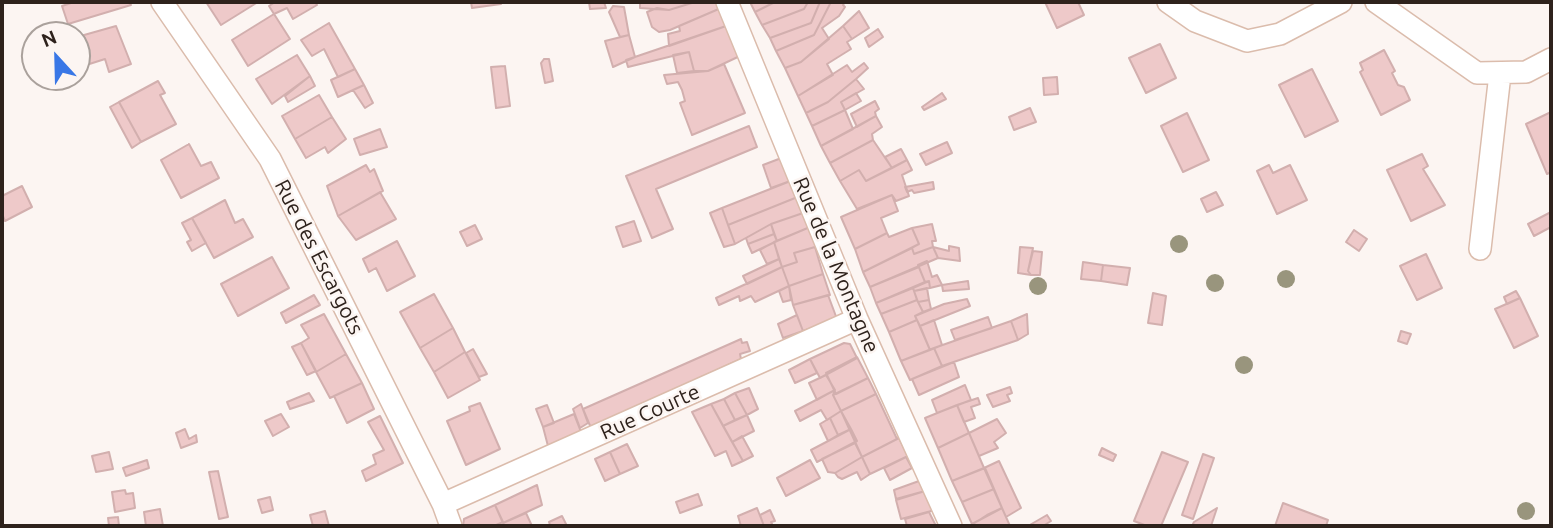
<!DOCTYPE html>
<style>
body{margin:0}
#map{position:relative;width:1553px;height:528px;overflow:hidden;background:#fcf5f2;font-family:Ubuntu,sans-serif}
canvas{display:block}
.frame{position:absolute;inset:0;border:4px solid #2e221c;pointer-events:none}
.north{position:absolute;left:21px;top:21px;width:70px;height:70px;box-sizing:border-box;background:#fcf5f2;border:2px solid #aaa19c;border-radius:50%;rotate:338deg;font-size:19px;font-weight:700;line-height:28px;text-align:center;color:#2e221c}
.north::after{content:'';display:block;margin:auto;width:24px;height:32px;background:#3977e6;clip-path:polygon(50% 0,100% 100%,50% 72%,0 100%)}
</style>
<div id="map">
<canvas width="1553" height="528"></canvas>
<div class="frame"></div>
<div class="north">N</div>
</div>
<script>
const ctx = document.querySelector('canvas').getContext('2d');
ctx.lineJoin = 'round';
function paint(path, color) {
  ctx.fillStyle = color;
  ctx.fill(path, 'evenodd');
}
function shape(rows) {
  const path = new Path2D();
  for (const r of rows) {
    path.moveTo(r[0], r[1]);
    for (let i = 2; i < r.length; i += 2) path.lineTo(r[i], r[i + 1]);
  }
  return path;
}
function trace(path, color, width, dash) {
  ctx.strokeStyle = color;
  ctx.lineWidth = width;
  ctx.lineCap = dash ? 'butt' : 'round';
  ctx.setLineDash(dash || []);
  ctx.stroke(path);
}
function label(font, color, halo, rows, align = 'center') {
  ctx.font = font + ' Ubuntu,sans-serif';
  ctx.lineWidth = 5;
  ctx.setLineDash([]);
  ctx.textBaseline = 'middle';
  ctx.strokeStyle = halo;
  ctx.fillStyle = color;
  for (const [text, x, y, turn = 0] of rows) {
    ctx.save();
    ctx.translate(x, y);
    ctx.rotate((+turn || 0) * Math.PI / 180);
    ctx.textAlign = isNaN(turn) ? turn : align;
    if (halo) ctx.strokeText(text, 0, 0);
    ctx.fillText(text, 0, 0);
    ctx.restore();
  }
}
const building = shape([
 [74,2,129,2,131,5,68,24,62,6,74,2],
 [206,2,258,2,221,25,206,2],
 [275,2,315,2,317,5,293,19,287,8,274,14,269,6,275,2],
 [471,2,500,2,501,4,472,8,471,2],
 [589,2,604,2,606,8,590,9,589,2],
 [640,2,695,2,669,10,640,8,640,2],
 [695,2,718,2,721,8,670,30,659,32,652,27,647,12,657,8,669,10,695,2],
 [750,2,775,2,755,12,750,2],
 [775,2,808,2,804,9,762,25,755,12,775,2],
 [808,2,820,2,811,23,770,38,762,25,804,9,808,2],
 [820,2,831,2,814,35,776,51,770,38,811,23,820,2],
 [831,2,845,2,843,5,845,7,839,16,822,28,829,39,801,62,785,68,776,51,814,35,831,2],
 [1045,2,1078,2,1084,15,1057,28,1045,2],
 [613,6,624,7,629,35,620,37,609,12,613,6],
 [721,8,729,25,669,46,668,34,680,31,679,26,721,8],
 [859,11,869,28,852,39,843,26,859,11],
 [274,14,290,39,248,66,232,40,274,14],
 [329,23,355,69,338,77,324,49,312,56,301,40,329,23],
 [729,25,742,55,708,71,694,71,689,52,628,67,626,60,729,25],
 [116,26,131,64,109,72,105,59,77,68,77,37,116,26],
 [843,26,852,39,847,42,851,49,827,64,833,75,798,96,785,68,801,62,843,26],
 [878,29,883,37,869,47,865,38,878,29],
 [629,35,635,57,613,67,605,41,629,35],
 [1160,44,1176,78,1146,93,1129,58,1160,44],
 [1384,50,1395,71,1392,73,1398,85,1404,87,1410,100,1381,115,1360,72,1363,70,1360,63,1384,50],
 [689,52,694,71,677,73,673,55,689,52],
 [297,55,310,76,272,104,256,79,297,55],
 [544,59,549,59,553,81,545,83,541,63,544,59],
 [864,63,868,68,856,79,828,102,806,113,798,96,847,65,852,72,864,63],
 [724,64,745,113,692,135,680,103,685,101,682,90,678,82,667,84,664,75,708,71,724,64],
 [505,66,510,106,496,108,491,67,505,66],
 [355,69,364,85,338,97,331,80,355,69],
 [1312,69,1338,121,1305,137,1279,85,1312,69],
 [310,76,315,86,288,102,285,96,310,76],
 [1057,77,1058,94,1044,95,1043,78,1057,77],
 [856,79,864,89,841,102,845,110,812,126,806,113,828,102,856,79],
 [158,81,165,93,160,95,176,124,141,142,119,102,158,81],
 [364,85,373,103,365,108,353,90,364,85],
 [856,93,861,101,845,110,841,102,856,93],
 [942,93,946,99,924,110,922,107,942,93],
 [319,95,332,117,295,139,282,116,319,95],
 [875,101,879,109,875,112,876,116,857,127,851,114,875,101],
 [119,102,141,142,132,148,110,107,119,102],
 [1030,108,1036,122,1014,130,1009,117,1030,108],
 [845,110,853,129,821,146,812,126,845,110],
 [1551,112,1551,172,1547,174,1526,124,1551,112],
 [1187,113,1209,160,1183,172,1161,126,1187,113],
 [876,116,882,127,872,134,873,140,830,163,821,146,876,116],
 [332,117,346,139,328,153,325,147,306,158,295,139,332,117],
 [749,126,757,147,656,189,673,229,652,238,626,176,749,126],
 [380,129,387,147,360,155,354,139,380,129],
 [873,140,892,168,866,181,859,170,840,181,830,163,873,140],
 [947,142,952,153,926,165,920,154,947,142],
 [189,144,201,166,211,162,219,178,181,198,161,160,189,144],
 [901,149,907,160,892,168,885,157,901,149],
 [1422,154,1428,166,1423,169,1445,205,1411,221,1387,170,1422,154],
 [784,157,793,180,771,188,763,165,784,157],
 [907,160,912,170,902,175,909,196,896,201,892,195,857,209,840,181,859,170,866,181,907,160],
 [366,165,370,172,374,169,383,191,338,216,327,186,366,165],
 [1269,165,1273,173,1290,165,1307,200,1277,214,1257,171,1269,165],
 [793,180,800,196,728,225,722,208,793,180],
 [933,182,934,189,914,193,912,190,907,192,905,187,933,182],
 [22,186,32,207,5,221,2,214,2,196,22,186],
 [380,192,396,219,356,240,338,216,380,192],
 [1216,192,1223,205,1207,212,1201,199,1216,192],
 [892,195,898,211,881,218,887,233,855,249,841,217,892,195],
 [800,196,806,212,771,224,735,244,728,225,800,196],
 [225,200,235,223,243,219,253,237,214,258,192,218,225,200],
 [722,208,735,244,724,247,710,213,722,208],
 [806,212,810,227,777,241,771,224,806,212],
 [1551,212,1551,227,1534,236,1528,224,1551,212],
 [192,218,206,243,192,251,187,242,191,240,182,223,192,218],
 [634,221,641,241,623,247,616,227,634,221],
 [771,224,774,234,748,244,746,238,771,224],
 [932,224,936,241,932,241,933,247,914,254,912,248,919,244,912,228,932,224],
 [475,225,482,239,467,246,460,232,475,225],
 [810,227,817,244,815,247,794,253,797,262,782,267,774,242,810,227],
 [912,228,919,244,863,272,855,249,887,233,889,237,912,228],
 [1354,230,1367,239,1359,251,1346,242,1354,230],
 [774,234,777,241,752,253,748,244,774,234],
 [397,241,415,276,387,291,376,268,369,272,363,259,397,241],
 [774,242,779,259,767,264,760,250,774,242],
 [949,246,959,248,960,261,938,258,933,247,949,251,949,246],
 [815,247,823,274,789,286,782,267,797,262,794,253,815,247],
 [933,247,938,258,870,287,863,272,912,248,914,254,933,247],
 [1020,247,1033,248,1028,271,1031,275,1018,273,1020,247],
 [1033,251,1042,252,1040,275,1031,275,1028,271,1033,251],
 [1426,254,1442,288,1417,300,1400,266,1426,254],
 [272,257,289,288,238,316,221,284,272,257],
 [779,259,782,267,747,284,743,276,779,259],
 [927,261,932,277,937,275,942,285,930,288,929,281,925,282,918,265,927,261],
 [1083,262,1103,265,1101,281,1081,279,1083,262],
 [1103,265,1130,268,1127,285,1101,281,1103,265],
 [782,267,789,286,755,302,751,296,740,301,739,296,719,305,716,298,782,267],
 [919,267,925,282,876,303,870,287,919,267],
 [823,274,830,295,793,305,789,286,823,274],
 [929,281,930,288,914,291,913,288,929,281],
 [968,281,969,289,943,291,942,285,968,281],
 [789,286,791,300,783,302,779,291,789,286],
 [913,288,917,300,881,314,876,303,913,288],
 [927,288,929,300,918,302,914,291,927,288],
 [1516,291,1520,298,1507,304,1504,297,1516,291],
 [1153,293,1166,296,1162,325,1148,323,1153,293],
 [434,294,453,328,420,348,400,312,434,294],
 [314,295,320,305,286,323,281,313,314,295],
 [828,295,837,319,803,331,793,305,828,295],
 [1520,298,1538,336,1514,348,1495,309,1520,298],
 [967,299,970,306,920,326,915,316,944,304,967,299],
 [917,300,923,312,915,316,917,320,889,332,881,314,917,300],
 [929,300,931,309,923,312,918,302,929,300],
 [324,314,346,354,316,372,301,343,309,338,301,325,324,314],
 [1027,314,1028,334,1018,340,1011,321,1027,314],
 [797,315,803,331,783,338,778,324,797,315],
 [988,317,992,328,955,340,951,330,988,317],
 [917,320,930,350,901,361,889,332,917,320],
 [934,320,942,345,930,350,920,326,934,320],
 [1011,321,1018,340,942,366,934,348,1011,321],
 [453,328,465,352,434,372,420,348,453,328],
 [1401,331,1411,334,1407,344,1398,341,1401,331],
 [741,339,742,343,747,342,750,351,740,354,741,359,591,428,583,409,741,339],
 [301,343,316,371,307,375,292,347,301,343],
 [844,343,850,344,857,358,820,378,810,359,844,343],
 [934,348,942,366,910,380,901,361,934,348],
 [473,349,487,374,479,377,466,353,473,349],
 [465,352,480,380,448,398,434,372,465,352],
 [346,354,362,383,330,398,316,372,346,354],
 [857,357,868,378,836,394,826,373,857,357],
 [810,359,817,373,795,383,789,370,810,359],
 [954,362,959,377,919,395,912,379,954,362],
 [826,375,835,390,817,400,809,383,826,375],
 [868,378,876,394,841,411,833,395,868,378],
 [362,383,374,409,347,423,334,396,362,383],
 [965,385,971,400,937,413,932,400,965,385],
 [1010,387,1012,393,1007,395,1010,401,993,407,987,395,1010,387],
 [749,388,758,409,747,415,735,393,749,388],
 [835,390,833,395,841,411,827,420,821,410,800,421,795,411,835,390],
 [309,393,314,401,290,409,287,402,309,393],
 [735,393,747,415,735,420,724,399,735,393],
 [876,394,897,439,862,457,841,411,876,394],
 [978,398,980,404,971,407,975,418,964,422,957,405,978,398],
 [724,399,735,420,723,426,711,404,724,399],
 [480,403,500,449,466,465,447,421,470,411,469,407,480,403],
 [581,404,588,423,580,428,573,409,581,404],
 [711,404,743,461,732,466,726,451,715,456,692,412,711,404],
 [547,405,554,423,543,427,536,409,547,405],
 [957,405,969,433,938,448,925,418,957,405],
 [841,411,851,429,838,435,830,418,841,411],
 [281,414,289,427,273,436,265,421,281,414],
 [574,414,581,432,548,446,543,427,574,414],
 [747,415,754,431,732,442,723,426,747,415],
 [380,416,403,463,366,481,362,471,376,464,373,455,384,450,368,422,380,416],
 [830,418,838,435,828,441,820,424,830,418],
 [997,419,1006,433,994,442,998,448,979,456,969,433,997,419],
 [185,429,189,439,196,435,197,442,181,448,176,433,185,429],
 [851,429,857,441,817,462,811,450,851,429],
 [969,433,984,468,952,481,938,448,969,433],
 [742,436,753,456,743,461,732,442,742,436],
 [899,438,908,456,870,474,862,457,899,438],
 [855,443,862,457,835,473,828,472,822,459,855,443],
 [627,444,638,466,620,474,610,452,627,444],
 [1102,448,1116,455,1113,461,1099,455,1102,448],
 [109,452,113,469,96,472,92,456,109,452],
 [610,452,620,474,605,481,595,459,610,452],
 [1162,452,1188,462,1161,526,1147,526,1134,521,1162,452],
 [1203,454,1214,458,1193,519,1182,515,1203,454],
 [862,457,870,474,861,480,857,472,842,479,838,477,835,473,862,457],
 [906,457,912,468,890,480,884,468,906,457],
 [147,460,149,468,126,476,123,468,147,460],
 [810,460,820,478,786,496,777,478,810,460],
 [999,461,1021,508,1006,517,984,468,999,461],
 [985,468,994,489,962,502,952,481,985,468],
 [218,471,228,517,219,519,209,472,218,471],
 [919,481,925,491,896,499,894,490,919,481],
 [537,485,542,505,503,523,495,505,537,485],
 [994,489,1002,508,972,524,962,502,994,489],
 [125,490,126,494,133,493,135,508,115,512,112,492,125,490],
 [925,491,935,510,901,519,896,500,925,491],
 [698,494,702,505,680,513,676,502,698,494],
 [270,497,273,510,262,513,258,500,270,497],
 [1283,503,1328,520,1326,526,1275,526,1283,503],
 [495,505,503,522,494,526,463,526,464,519,495,505],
 [757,508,764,526,741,526,738,516,757,508],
 [1002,508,1010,526,970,526,987,515,1002,508],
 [1217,508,1211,526,1192,526,1194,522,1217,508],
 [160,509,163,526,146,526,144,512,160,509],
 [770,510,775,521,771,522,773,526,764,526,760,515,770,510],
 [325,511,329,526,313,526,310,515,325,511],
 [929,512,936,526,907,526,905,519,929,512],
 [526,513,532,526,505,526,503,523,526,513],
 [1047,515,1051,521,1043,526,1028,526,1047,515],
 [562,516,567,526,550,525,549,522,562,516],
 [118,517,119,526,109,526,108,518,118,517]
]);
paint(building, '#eec9c9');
trace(building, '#d2afae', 2);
const street = shape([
 [162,2,270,159,443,504,451,526],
 [727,2,857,319,951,526],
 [1168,2,1195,21,1247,41,1280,34,1341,2],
 [1376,2,1477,73,1526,72,1551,59],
 [1480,249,1500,74],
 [443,504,857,319]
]);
trace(street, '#dbbcac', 24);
trace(street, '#fff', 21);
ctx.fillStyle = '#99957d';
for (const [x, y] of [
 [1179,244],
 [1286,279],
 [1215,283],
 [1038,286],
 [1244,365],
 [1526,511]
]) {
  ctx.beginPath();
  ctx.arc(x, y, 9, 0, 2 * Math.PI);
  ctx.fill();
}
label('21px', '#2e221c', '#fcf5f2', [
 ["Rue des Escargots",319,257,63],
 ["Rue de la Montagne",836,265,67],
 ["Rue Courte",650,412,-24]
]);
</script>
